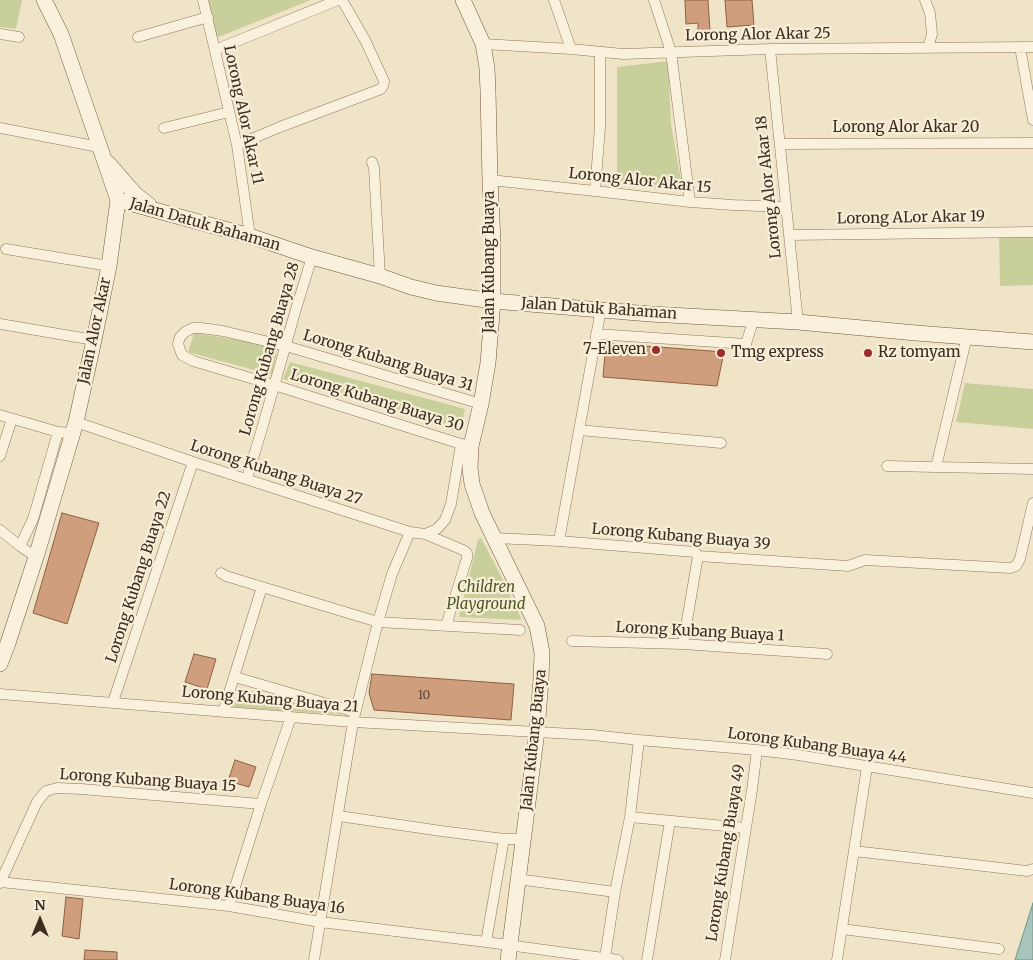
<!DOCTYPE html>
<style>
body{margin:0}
#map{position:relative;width:1033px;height:960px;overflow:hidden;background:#f0e4c8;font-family:Merriweather,serif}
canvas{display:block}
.north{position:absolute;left:15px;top:895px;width:50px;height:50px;-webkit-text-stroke:4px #f7eed8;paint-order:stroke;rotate:0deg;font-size:14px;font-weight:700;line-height:20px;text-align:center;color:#3d2e20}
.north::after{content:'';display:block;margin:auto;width:18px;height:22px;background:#3d2e20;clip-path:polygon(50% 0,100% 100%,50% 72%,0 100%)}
</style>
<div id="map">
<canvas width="1033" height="960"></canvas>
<div class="north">N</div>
</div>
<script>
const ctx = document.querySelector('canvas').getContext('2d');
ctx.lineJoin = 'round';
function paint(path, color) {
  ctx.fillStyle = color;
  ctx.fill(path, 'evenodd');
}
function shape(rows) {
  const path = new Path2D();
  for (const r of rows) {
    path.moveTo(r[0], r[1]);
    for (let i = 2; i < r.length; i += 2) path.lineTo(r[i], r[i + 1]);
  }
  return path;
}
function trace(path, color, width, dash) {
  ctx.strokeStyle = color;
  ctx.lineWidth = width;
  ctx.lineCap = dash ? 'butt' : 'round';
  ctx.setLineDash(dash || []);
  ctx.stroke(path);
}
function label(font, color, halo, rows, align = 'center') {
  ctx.font = font + ' Merriweather,serif';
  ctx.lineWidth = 4.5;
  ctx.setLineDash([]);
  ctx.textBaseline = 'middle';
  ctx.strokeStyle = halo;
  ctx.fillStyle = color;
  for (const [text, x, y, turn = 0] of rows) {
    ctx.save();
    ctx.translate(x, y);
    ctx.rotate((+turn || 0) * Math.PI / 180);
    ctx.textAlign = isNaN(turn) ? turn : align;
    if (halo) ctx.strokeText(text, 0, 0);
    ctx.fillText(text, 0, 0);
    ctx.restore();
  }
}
paint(shape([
 [0,0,22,0,16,29,0,27],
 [206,0,311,0,216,38],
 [668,61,671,124,683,191,617,185,617,67],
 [999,235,1033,235,1033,285,1000,286],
 [194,333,278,346,272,375,188,352],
 [290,362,465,409,460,432,283,379],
 [965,383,1033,389,1033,429,956,422],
 [481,538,498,570,522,620,459,617,478,540],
 [241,689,343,715,232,707]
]), '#c9cf9b');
const water = shape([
 [1033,903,1033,960,1015,960,1033,903]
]);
paint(water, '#a9c4bc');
trace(water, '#6f938a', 1);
const building = shape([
 [685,0,708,0,710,31,698,32,698,23,686,24,685,0],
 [725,0,752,0,754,25,727,27,725,0],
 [606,343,724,352,717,386,603,377,606,343],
 [62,513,99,523,67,624,33,613,62,513],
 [194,654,216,659,207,689,185,682,194,654],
 [372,674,514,684,511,720,374,710,369,693,372,674],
 [235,760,256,767,249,787,228,781,235,760],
 [66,897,83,899,79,939,62,936,66,897],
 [85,950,117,952,117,960,84,960,85,950]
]);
paint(building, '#cf9f7d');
trace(building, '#8d5f41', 1);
const street = shape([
 [203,0,237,145,250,236],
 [554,0,571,49],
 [654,0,671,52,690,202],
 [925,0,930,13,932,34,928,48],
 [0,34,19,37],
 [138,37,208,17],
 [483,44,571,49,623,54,770,49,1033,47],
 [1020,47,1033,120],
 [770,49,798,322],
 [215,50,338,0],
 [0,128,99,147],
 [164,128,229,112],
 [780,144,1033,143],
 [237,145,280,127,381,89,383,86,384,81,365,40,342,0],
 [372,162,374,168,380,276],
 [490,180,595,191,690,202,733,205,786,207],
 [595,191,600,127,600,52],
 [790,235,1033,232],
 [6,249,109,266],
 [0,324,94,340],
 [596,334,746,344,754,318],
 [0,415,58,432,72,433],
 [76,422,193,462,410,532,425,534,463,550,467,553,467,558,446,626],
 [579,430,721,443],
 [471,446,461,444,274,385,193,361,182,355,178,344,180,337,185,332,193,328,201,328,223,331,286,346,481,404],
 [0,456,12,419],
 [887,466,1033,469],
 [936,467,967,336],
 [247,478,261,432,296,309,312,257],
 [0,530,20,546,36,557],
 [425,534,437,529,445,520,451,504,461,444],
 [494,538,559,541,695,552,698,556,848,566,865,560,1010,568,1016,566,1020,559,1033,503],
 [559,541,601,309],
 [20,546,33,519,58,432],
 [221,573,226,576,262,587,378,622,520,630],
 [572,641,683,644,827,654],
 [683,644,698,556],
 [235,677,355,712],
 [0,694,353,722,592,735,639,740,757,750,798,755,1033,793],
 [113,702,193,462],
 [223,712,262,587],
 [339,816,441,831,504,839,522,839],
 [630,817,746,828],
 [854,851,1027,871,1033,869],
 [517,879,615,892],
 [0,882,229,906,320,922,486,942,618,960],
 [0,883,37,802,46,791,57,788,81,789,261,804],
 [229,906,261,804,291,717],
 [842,929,999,949],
 [486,942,504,839],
 [605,958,615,892,630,817,639,740],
 [314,960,353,722,378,622,392,574,410,532],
 [647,960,670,821],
 [725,960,752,790,757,750],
 [837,960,867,767]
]);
const secondary = shape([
 [463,0,483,44,487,68,488,91,490,180,493,241,493,301,488,363,481,404,471,446,470,468,472,484,482,513,537,626,542,653,541,679,537,731,508,960],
 [108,163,135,194,149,205],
 [118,200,250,236,312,257,380,276,411,287,436,293,493,301,650,314,798,322,916,333,1033,342],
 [0,664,8,643,36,557,76,422,94,340,109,266,118,200,61,34,44,0]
]);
trace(street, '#8d765c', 11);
trace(secondary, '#6f573f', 16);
trace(street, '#faf1dc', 10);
trace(secondary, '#faf1dc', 15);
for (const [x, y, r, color] of [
 [656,350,5,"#9e2a2b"],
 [721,353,5,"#9e2a2b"],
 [868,353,5,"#9e2a2b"]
]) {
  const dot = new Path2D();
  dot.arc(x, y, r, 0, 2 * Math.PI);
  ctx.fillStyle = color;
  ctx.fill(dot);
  trace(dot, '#f7eed8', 2);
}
label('12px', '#624a37', null, [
 ["10",424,696]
]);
label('15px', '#3d2e20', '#f7eed8', [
 ["Lorong Alor Akar 25",758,35,-1],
 ["Lorong Alor Akar 11",243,115,78],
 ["Lorong Alor Akar 20",906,128],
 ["Lorong Alor Akar 15",640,181,6],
 ["Lorong Alor Akar 18",769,187,-96],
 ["Lorong ALor Akar 19",911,218,-1],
 ["Jalan Datuk Bahaman",205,225,16],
 ["Jalan Kubang Buaya",490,262,-90],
 ["Jalan Datuk Bahaman",599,309,4],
 ["Jalan Alor Akar",95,331,-78],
 ["Lorong Kubang Buaya 28",270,349,-74],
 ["Lorong Kubang Buaya 31",388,361,17],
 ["Lorong Kubang Buaya 30",377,401,17],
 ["Lorong Kubang Buaya 27",276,473,18],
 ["Lorong Kubang Buaya 39",681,537,5],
 ["Lorong Kubang Buaya 22",139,577,-72],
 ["Lorong Kubang Buaya 1",700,632,3],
 ["Lorong Kubang Buaya 21",270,700,5],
 ["Jalan Kubang Buaya",534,740,-84],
 ["Lorong Kubang Buaya 44",817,746,8],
 ["Lorong Kubang Buaya 15",148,781,4],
 ["Lorong Kubang Buaya 49",726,853,-81],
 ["Lorong Kubang Buaya 16",257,897,8]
]);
label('15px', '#3d2e20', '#f7eed8', [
 ["7-Eleven",646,350,"right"],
 ["Tmg express",731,353],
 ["Rz tomyam",878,353]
], 'left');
label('italic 15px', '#4d5a26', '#f7eed8', [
 ["Children",486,588],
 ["Playground",486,605]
]);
</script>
